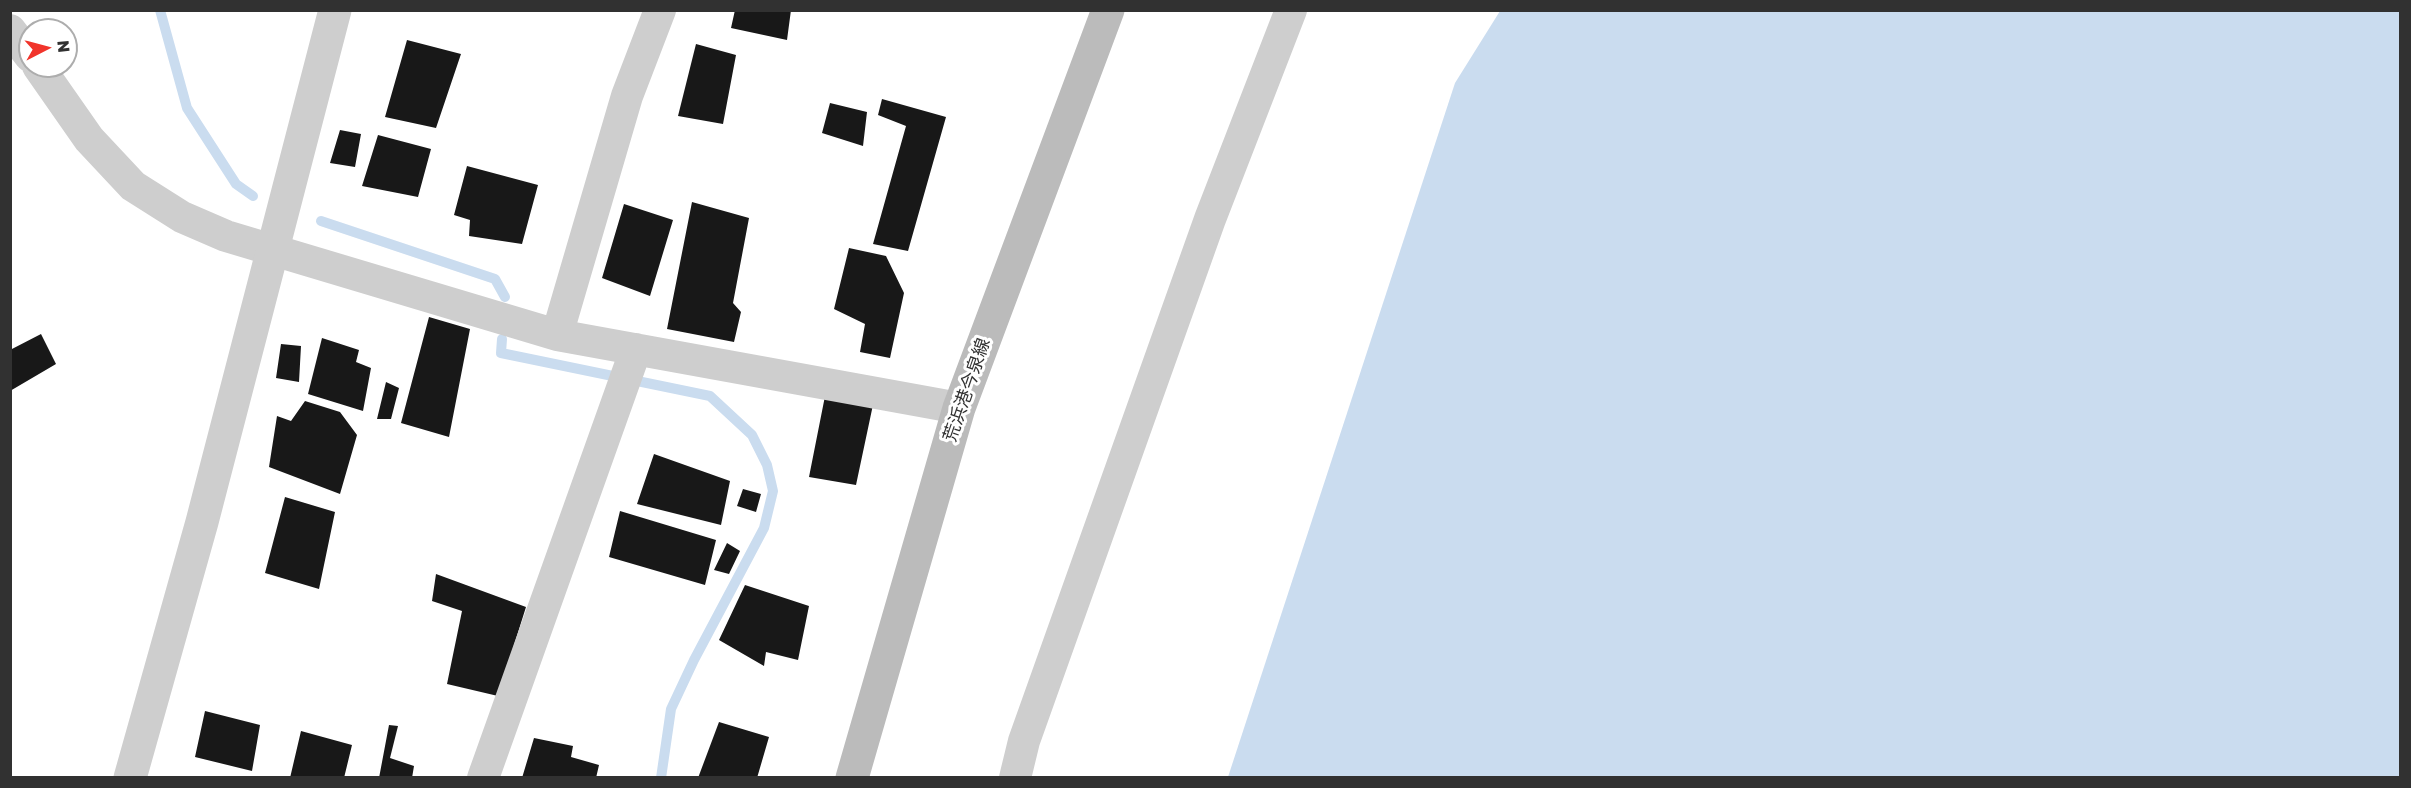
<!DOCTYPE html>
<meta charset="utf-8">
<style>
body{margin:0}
#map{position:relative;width:2411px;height:788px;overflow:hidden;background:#fff;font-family:"Golos Text",sans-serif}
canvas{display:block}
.frame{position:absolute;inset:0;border:12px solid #313131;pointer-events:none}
.north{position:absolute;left:18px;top:18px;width:60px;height:60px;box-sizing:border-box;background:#fff;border:2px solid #adadad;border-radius:50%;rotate:84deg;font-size:16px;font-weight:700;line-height:24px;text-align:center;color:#313131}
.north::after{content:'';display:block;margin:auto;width:21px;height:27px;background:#f1342b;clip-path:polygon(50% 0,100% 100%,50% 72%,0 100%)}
</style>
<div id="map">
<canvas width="2411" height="788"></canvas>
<div class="frame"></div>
<div class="north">N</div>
</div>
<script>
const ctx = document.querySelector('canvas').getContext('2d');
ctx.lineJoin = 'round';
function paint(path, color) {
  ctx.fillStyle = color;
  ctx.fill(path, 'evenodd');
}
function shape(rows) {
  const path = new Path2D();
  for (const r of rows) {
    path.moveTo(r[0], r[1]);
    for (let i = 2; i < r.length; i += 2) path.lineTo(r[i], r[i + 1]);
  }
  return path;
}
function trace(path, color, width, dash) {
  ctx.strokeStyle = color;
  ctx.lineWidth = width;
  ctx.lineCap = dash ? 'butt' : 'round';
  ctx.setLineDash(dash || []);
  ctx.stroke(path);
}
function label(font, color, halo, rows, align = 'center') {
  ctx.font = font + ' "Golos Text","Noto Sans JP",sans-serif';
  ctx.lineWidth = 6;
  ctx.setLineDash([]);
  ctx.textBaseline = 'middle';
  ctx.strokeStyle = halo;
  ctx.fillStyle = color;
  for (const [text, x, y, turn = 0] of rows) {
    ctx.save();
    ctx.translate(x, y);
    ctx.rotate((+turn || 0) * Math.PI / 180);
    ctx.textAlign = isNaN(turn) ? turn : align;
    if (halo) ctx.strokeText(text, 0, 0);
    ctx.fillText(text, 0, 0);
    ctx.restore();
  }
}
paint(shape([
 [1500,11,2400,11,2400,777,1228,777,1455,83]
]), '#cadcef');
trace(shape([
 [160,10,187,108,236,184,253,196],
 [321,221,495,279,505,297],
 [502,339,501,353,710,396,752,435,767,465,773,491,764,528,694,660,671,709,661,778]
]), '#cadcef', 10);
paint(shape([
 [735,10,791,10,787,40,731,28],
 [407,40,461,54,436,128,385,117],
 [696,44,736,55,723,124,678,116],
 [882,99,946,117,908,251,873,244,906,126,878,115],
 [830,103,867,112,863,146,822,133],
 [340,130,361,134,355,167,330,163],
 [378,135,431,149,418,197,362,186],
 [467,166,538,185,522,244,469,236,470,220,454,215],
 [692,202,749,218,733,303,741,312,734,342,667,329],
 [624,204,673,220,650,296,602,278],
 [849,248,886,256,904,293,890,358,860,352,865,324,834,309],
 [429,317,470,329,449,437,401,423],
 [41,334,56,364,10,391,10,350],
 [322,338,359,350,356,362,371,368,363,411,308,394],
 [281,344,301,346,299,382,276,378],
 [386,382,399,388,391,419,377,419],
 [826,391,874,400,856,485,809,477],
 [305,401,340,412,357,435,340,494,269,467,277,416,291,421],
 [654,454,730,481,721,525,637,504],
 [743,489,761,494,756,512,737,506],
 [285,497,335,512,319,589,265,573],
 [620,511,716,540,705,585,609,557],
 [727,543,740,551,729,574,714,570],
 [436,574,526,607,498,696,447,684,462,611,432,601],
 [745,585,809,606,798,660,766,652,764,666,719,640],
 [205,711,260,725,252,771,195,757],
 [719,722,769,737,757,778,698,778],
 [389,725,398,726,390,758,414,766,412,778,379,778],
 [301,731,352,745,344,778,290,778],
 [534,738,573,746,571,757,599,765,596,778,522,778]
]), '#181818');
trace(shape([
 [10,30,30,56],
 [38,66,89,139,133,186,182,217,226,236,557,335,959,408],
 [557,335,627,96,660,10],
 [483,778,636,349],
 [1015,778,1024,741,1210,219,1291,10]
]), '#cecece', 32);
trace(shape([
 [130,778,202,522,335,10]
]), '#cecece', 33);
trace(shape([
 [852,778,959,408,1108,10]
]), '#bbb', 33);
label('18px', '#313131', '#fff', [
 ["荒浜港今泉線",967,390,-71]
]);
</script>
